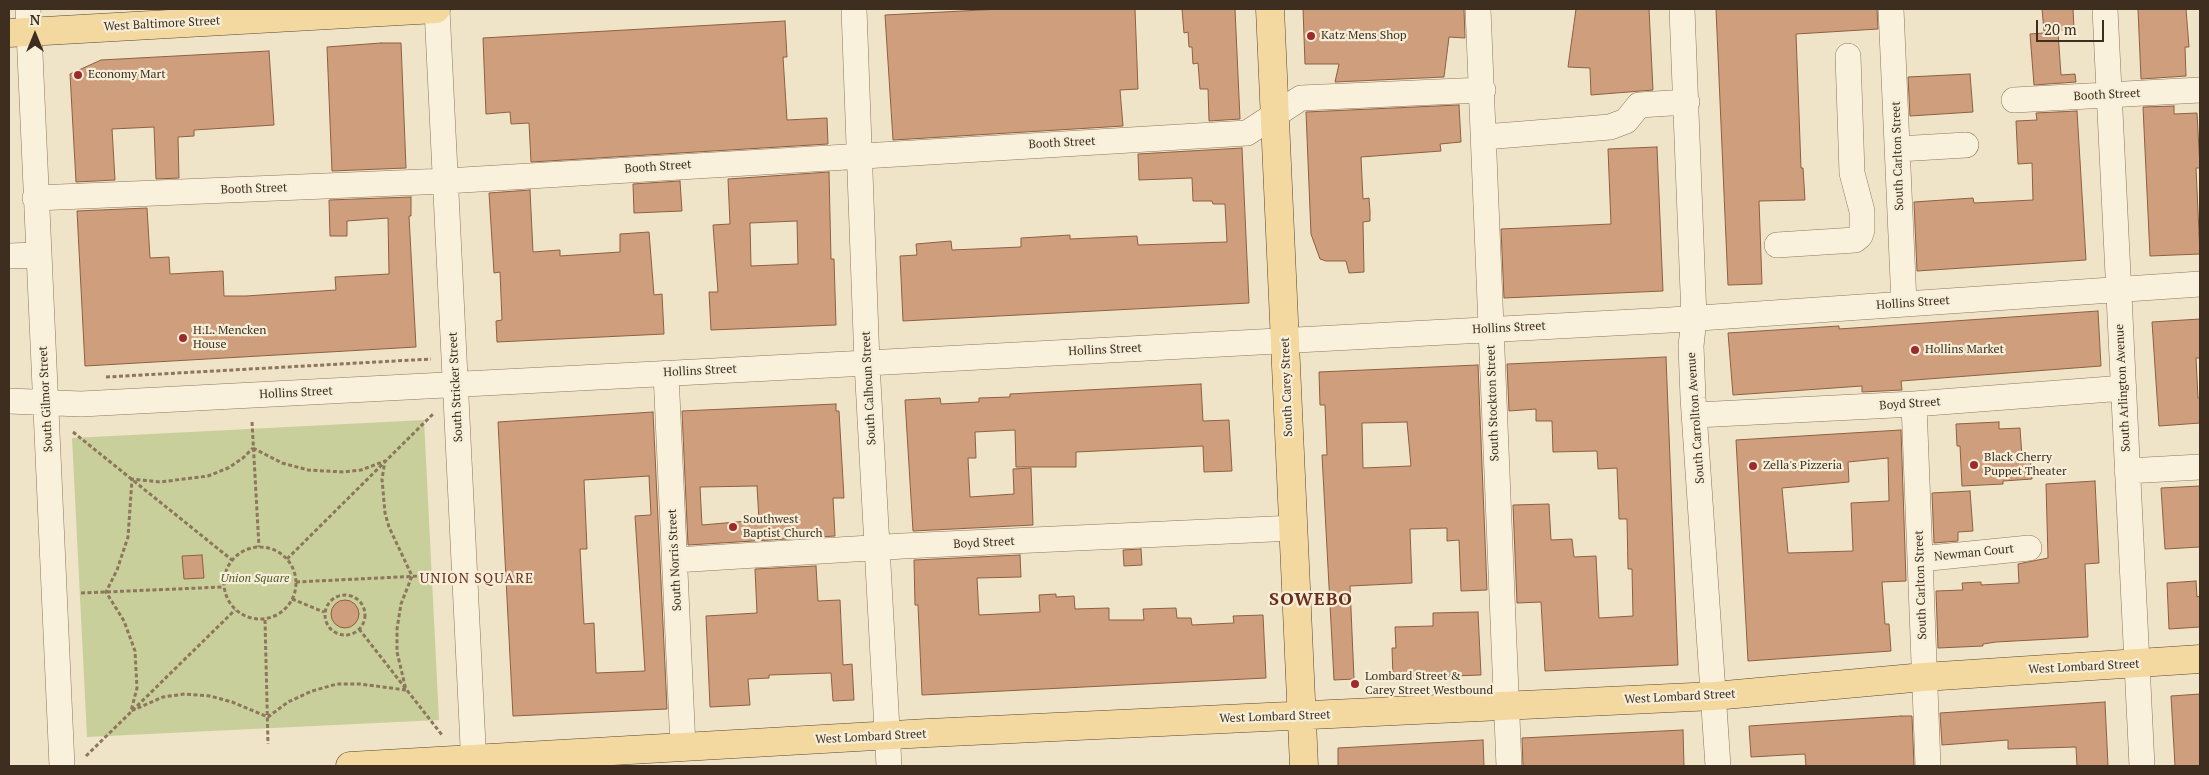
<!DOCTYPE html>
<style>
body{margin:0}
#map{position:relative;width:2209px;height:775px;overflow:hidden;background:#f0e4c8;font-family:"PT Serif",serif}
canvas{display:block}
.frame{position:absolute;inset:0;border:10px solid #3d2e20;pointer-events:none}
.north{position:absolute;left:10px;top:10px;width:50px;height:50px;-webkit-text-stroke:4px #f7eed8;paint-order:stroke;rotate:0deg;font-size:14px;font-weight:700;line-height:20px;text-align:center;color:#3d2e20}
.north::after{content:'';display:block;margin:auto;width:18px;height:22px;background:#3d2e20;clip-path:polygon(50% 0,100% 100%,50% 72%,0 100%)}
.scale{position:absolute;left:2036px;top:20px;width:68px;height:22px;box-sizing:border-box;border:2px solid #3d2e20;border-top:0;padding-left:6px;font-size:15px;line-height:18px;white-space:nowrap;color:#3d2e20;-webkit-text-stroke:4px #f7eed8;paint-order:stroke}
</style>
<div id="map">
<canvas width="2209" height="775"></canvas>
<div class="frame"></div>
<div class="north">N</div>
<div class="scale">20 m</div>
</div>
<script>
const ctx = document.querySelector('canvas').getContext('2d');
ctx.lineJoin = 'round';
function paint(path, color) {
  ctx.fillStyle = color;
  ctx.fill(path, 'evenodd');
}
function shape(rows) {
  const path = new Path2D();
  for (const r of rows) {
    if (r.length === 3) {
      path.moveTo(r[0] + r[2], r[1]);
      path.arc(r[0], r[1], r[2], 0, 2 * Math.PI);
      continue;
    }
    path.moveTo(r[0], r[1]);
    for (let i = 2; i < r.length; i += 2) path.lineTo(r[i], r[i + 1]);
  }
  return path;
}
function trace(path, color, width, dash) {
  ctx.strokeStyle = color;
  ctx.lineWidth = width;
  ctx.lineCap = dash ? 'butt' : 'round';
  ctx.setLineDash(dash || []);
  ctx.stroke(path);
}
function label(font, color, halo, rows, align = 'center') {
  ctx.font = font + ' "PT Serif",serif';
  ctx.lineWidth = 4.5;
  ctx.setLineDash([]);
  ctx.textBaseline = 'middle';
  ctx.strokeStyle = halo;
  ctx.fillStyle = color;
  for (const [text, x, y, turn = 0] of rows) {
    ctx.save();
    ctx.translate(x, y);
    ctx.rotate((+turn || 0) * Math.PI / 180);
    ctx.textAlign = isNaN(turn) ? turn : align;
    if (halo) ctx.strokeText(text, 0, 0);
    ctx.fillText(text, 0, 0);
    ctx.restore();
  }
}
paint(shape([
 [424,420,439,720,87,737,72,438]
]), '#c9cf9b');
const building = shape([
 [1001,9,1135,9,1138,89,1120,90,1123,126,893,140,885,15,1001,9],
 [1182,9,1235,9,1240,119,1209,121,1208,89,1200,89,1198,63,1193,64,1192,47,1189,47,1188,32,1184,33,1182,9],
 [1303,9,1464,9,1465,38,1449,37,1444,77,1335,82,1339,64,1305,64,1303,9],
 [1576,9,1649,9,1653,90,1591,95,1590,68,1568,67,1576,9],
 [1716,9,1877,9,1878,29,1796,34,1801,168,1803,168,1805,200,1759,201,1762,284,1728,285,1716,9],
 [2042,9,2073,9,2074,29,2044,31,2042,9],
 [2138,9,2186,9,2189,47,2185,47,2186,76,2141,79,2138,9],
 [785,21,787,57,783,57,787,120,827,118,828,144,531,162,529,123,511,124,510,112,486,114,483,38,785,21],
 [2058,32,2061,75,2075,74,2076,82,2034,85,2030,34,2058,32],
 [381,43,401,43,406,168,332,171,327,47,381,43],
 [269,51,274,125,194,130,194,136,178,137,179,178,156,179,154,127,112,129,115,180,76,182,70,74,101,60,269,51],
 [1970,74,1973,112,1910,116,1908,77,1970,74],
 [1459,105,1461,142,1440,144,1441,151,1361,157,1363,199,1369,198,1370,211,1370,221,1363,222,1364,272,1349,273,1346,261,1326,261,1320,259,1311,234,1306,112,1459,105],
 [2174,106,2174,114,2197,113,2200,168,2196,168,2200,254,2150,256,2143,107,2174,106],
 [2077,111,2086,260,1917,271,1914,202,1973,198,1974,203,2033,200,2032,163,2018,164,2016,121,2037,120,2036,113,2077,111],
 [1657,147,1663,291,1504,298,1501,229,1611,224,1608,149,1657,147],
 [1242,148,1249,303,903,321,900,256,917,255,916,244,951,241,952,250,1021,247,1021,238,1070,235,1070,239,1137,236,1138,245,1227,242,1225,204,1213,204,1212,201,1193,201,1192,178,1139,180,1138,154,1242,148],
 [829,172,831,259,834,259,836,325,711,330,709,292,718,292,713,225,730,224,728,179,829,172],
 [797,221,798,264,751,266,750,223,797,221],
 [680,181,682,211,634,213,633,184,680,181],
 [530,190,533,252,560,250,560,256,620,252,620,234,649,232,654,295,662,294,664,334,497,342,496,321,502,320,500,272,494,273,489,193,530,190],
 [411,197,411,216,409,216,416,347,85,366,77,211,147,208,150,258,169,257,170,274,223,271,224,296,246,296,336,290,335,277,389,274,388,218,347,221,347,236,330,236,329,200,411,197],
 [2098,311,2101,366,1901,381,1902,390,1862,392,1862,386,1733,395,1728,333,1839,326,1839,329,2098,311],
 [2200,319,2200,358,2196,358,2198,398,2200,398,2200,423,2159,426,2152,322,2200,319],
 [1666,357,1678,665,1545,671,1541,602,1517,603,1513,505,1549,504,1551,540,1572,539,1574,557,1596,556,1599,618,1633,616,1632,569,1628,569,1627,519,1619,519,1617,468,1598,469,1597,451,1553,452,1552,421,1536,421,1536,409,1509,411,1507,364,1666,357],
 [1478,365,1487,590,1461,591,1459,540,1447,541,1447,528,1410,529,1412,583,1350,586,1354,679,1334,680,1322,455,1327,455,1325,405,1320,405,1319,372,1478,365],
 [1407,422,1411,466,1363,468,1362,423,1407,422],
 [1201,384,1203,421,1229,420,1232,471,1204,472,1203,446,1076,452,1076,467,1016,467,1015,430,975,432,976,458,968,458,970,497,1014,494,1013,469,1031,468,1033,525,913,531,905,400,940,398,941,404,979,402,979,398,1010,397,1010,394,1201,384],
 [836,404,836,411,839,411,844,498,833,498,835,536,688,545,682,411,836,404],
 [757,486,759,520,702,525,700,487,757,486],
 [653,412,667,709,513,716,498,422,653,412],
 [649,476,651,515,635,516,645,671,596,673,594,623,584,624,580,549,587,549,584,480,649,476],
 [1999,422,1999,429,2020,428,2022,457,2030,456,2032,479,2003,481,2003,484,1962,486,1960,446,1957,446,1956,424,1999,422],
 [1901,430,1906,581,1882,582,1885,624,1889,624,1891,651,1748,661,1736,440,1901,430],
 [1888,458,1889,501,1851,503,1853,551,1788,553,1782,488,1849,482,1848,462,1888,458],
 [2095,481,2099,563,2085,564,2088,637,1996,642,1983,644,1983,646,1938,648,1936,591,1963,590,1962,583,1981,582,1981,585,2019,583,2018,564,2048,558,2046,484,2095,481],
 [2200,486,2200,547,2165,549,2161,488,2200,486],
 [1970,491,1973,531,1958,532,1958,541,1934,543,1932,493,1970,491],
 [1141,549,1142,565,1124,566,1123,550,1141,549],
 [202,555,204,578,184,579,182,556,202,555],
 [1020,555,1021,577,977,578,979,615,1040,612,1039,595,1056,594,1056,597,1074,596,1075,609,1109,608,1109,620,1144,620,1143,609,1176,608,1177,618,1191,618,1192,625,1234,623,1233,616,1263,615,1266,678,922,695,918,605,915,605,914,560,1020,555],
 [816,566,818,601,840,600,843,665,852,664,854,700,833,701,831,673,769,675,769,678,748,679,750,705,710,707,706,616,757,613,755,569,816,566],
 [2196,581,2197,597,2200,596,2200,627,2169,629,2167,583,2196,581],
 [345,614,14],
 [1478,612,1481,675,1393,678,1392,648,1396,648,1395,627,1433,626,1433,613,1478,612],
 [2200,694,2200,766,2175,766,2171,696,2200,694],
 [2105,702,2108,766,2077,766,2076,747,2008,749,2008,740,1942,745,1940,713,2105,702],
 [1901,716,1912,716,1914,766,1806,766,1805,754,1751,757,1749,726,1901,716],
 [1683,730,1684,766,1523,766,1522,738,1683,730],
 [1483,740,1484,766,1338,766,1338,748,1483,740]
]);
paint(building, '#cf9f7d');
trace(building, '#8d5f41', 1);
const minor = shape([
 [28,9,62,766],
 [437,9,474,766],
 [854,9,867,363,889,766],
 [1478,9,1509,766],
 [1682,9,1694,318,1691,346,1693,398,1718,766],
 [1891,9,1904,304],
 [2105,9,2142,766],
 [2014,100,2200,90],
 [1484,137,1610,127,1626,121,1639,105,1687,102],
 [1898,149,1966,145],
 [35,198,446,181,1247,133,1301,98,1483,90],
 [1777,245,1855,240,1860,236,1862,230,1862,211,1852,173,1848,56],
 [9,256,38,255],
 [666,373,683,747],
 [9,401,81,404,867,363,1670,320,2200,284],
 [1914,404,1928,766],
 [1696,415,1914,404,2124,388],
 [2127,471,2200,467],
 [1920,559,2029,548],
 [675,560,903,546,1294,528]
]);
const major = shape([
 [1270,9,1304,766],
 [9,33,436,9],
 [350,766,928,733,1714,696,1924,677,2200,659]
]);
trace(minor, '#8d765c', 26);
trace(major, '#5b4430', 29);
trace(shape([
 [106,377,431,359],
 [252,422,259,547],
 [73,432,232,560],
 [253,448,282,463,308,470,344,472,361,470,385,461,382,479,385,513,389,527,412,576,401,604,397,629,397,652,406,690,360,684,337,684,312,691,288,702,268,717,232,702,210,696,185,694,163,697,131,711,137,688,135,651,124,621,106,592,117,570,128,537,132,479,160,482,208,476,228,468,243,458,253,448],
 [260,583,36],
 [287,559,433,414],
 [296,582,440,575],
 [81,593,223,587],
 [345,615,20],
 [292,599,324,612],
 [265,620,268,744],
 [359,629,442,735],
 [86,756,235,610]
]), '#8d765c', 3, [4, 2.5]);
trace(minor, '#faf1dc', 25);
trace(major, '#f3d9a0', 28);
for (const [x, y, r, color] of [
 [1311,36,5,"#9e2a2b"],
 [78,75,5,"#9e2a2b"],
 [183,338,5,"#9e2a2b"],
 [1915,350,5,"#9e2a2b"],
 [1974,465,5,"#9e2a2b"],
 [1753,466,5,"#9e2a2b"],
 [733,527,5,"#9e2a2b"],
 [1355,684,5,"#9e2a2b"]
]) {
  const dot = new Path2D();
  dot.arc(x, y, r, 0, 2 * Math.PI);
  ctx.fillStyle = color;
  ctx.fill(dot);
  trace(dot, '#f7eed8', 2);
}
label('12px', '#3d2e20', '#f7eed8', [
 ["West Baltimore Street",162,24,-3],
 ["Booth Street",2107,95,-3],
 ["Booth Street",1062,143,-3],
 ["South Carlton Street",1898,156,-92],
 ["Booth Street",658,167,-4],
 ["Booth Street",254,189,-2],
 ["Hollins Street",1913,303,-4],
 ["Hollins Street",1509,328,-3],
 ["Hollins Street",1105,350,-3],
 ["Hollins Street",700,371,-3],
 ["South Stricker Street",456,387,-93],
 ["South Carey Street",1287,387,-92],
 ["South Calhoun Street",869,388,-93],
 ["South Arlington Avenue",2123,388,-93],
 ["Hollins Street",296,393,-3],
 ["South Gilmor Street",46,399,-93],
 ["South Stockton Street",1493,403,-92],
 ["Boyd Street",1910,404,-4],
 ["South Carrollton Avenue",1696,418,-94],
 ["Boyd Street",984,543,-3],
 ["Newman Court",1974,553,-6],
 ["South Norris Street",675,560,-93],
 ["South Carlton Street",1921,585,-92],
 ["West Lombard Street",2084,667,-3],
 ["West Lombard Street",1680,697,-3],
 ["West Lombard Street",1275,717,-2],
 ["West Lombard Street",871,737,-3]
]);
label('12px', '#3d2e20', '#f7eed8', [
 ["Katz Mens Shop",1321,36],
 ["Economy Mart",88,75],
 ["H.L. Mencken",193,331],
 ["House",193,345],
 ["Hollins Market",1925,350],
 ["Black Cherry",1984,458],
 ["Puppet Theater",1984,472],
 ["Zella's Pizzeria",1763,466],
 ["Southwest",743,520],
 ["Baptist Church",743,534],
 ["Lombard Street &",1365,677],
 ["Carey Street Westbound",1365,691]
], 'left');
label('italic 12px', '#4d5a26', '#f7eed8', [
 ["Union Square",255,579]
]);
ctx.letterSpacing = '1px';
label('14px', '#6b2e1e', '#f7eed8', [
 ["UNION SQUARE",477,579]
]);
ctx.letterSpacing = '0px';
ctx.letterSpacing = '1px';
label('bold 18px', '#6b2e1e', '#f7eed8', [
 ["SOWEBO",1311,600]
]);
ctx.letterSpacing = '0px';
</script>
